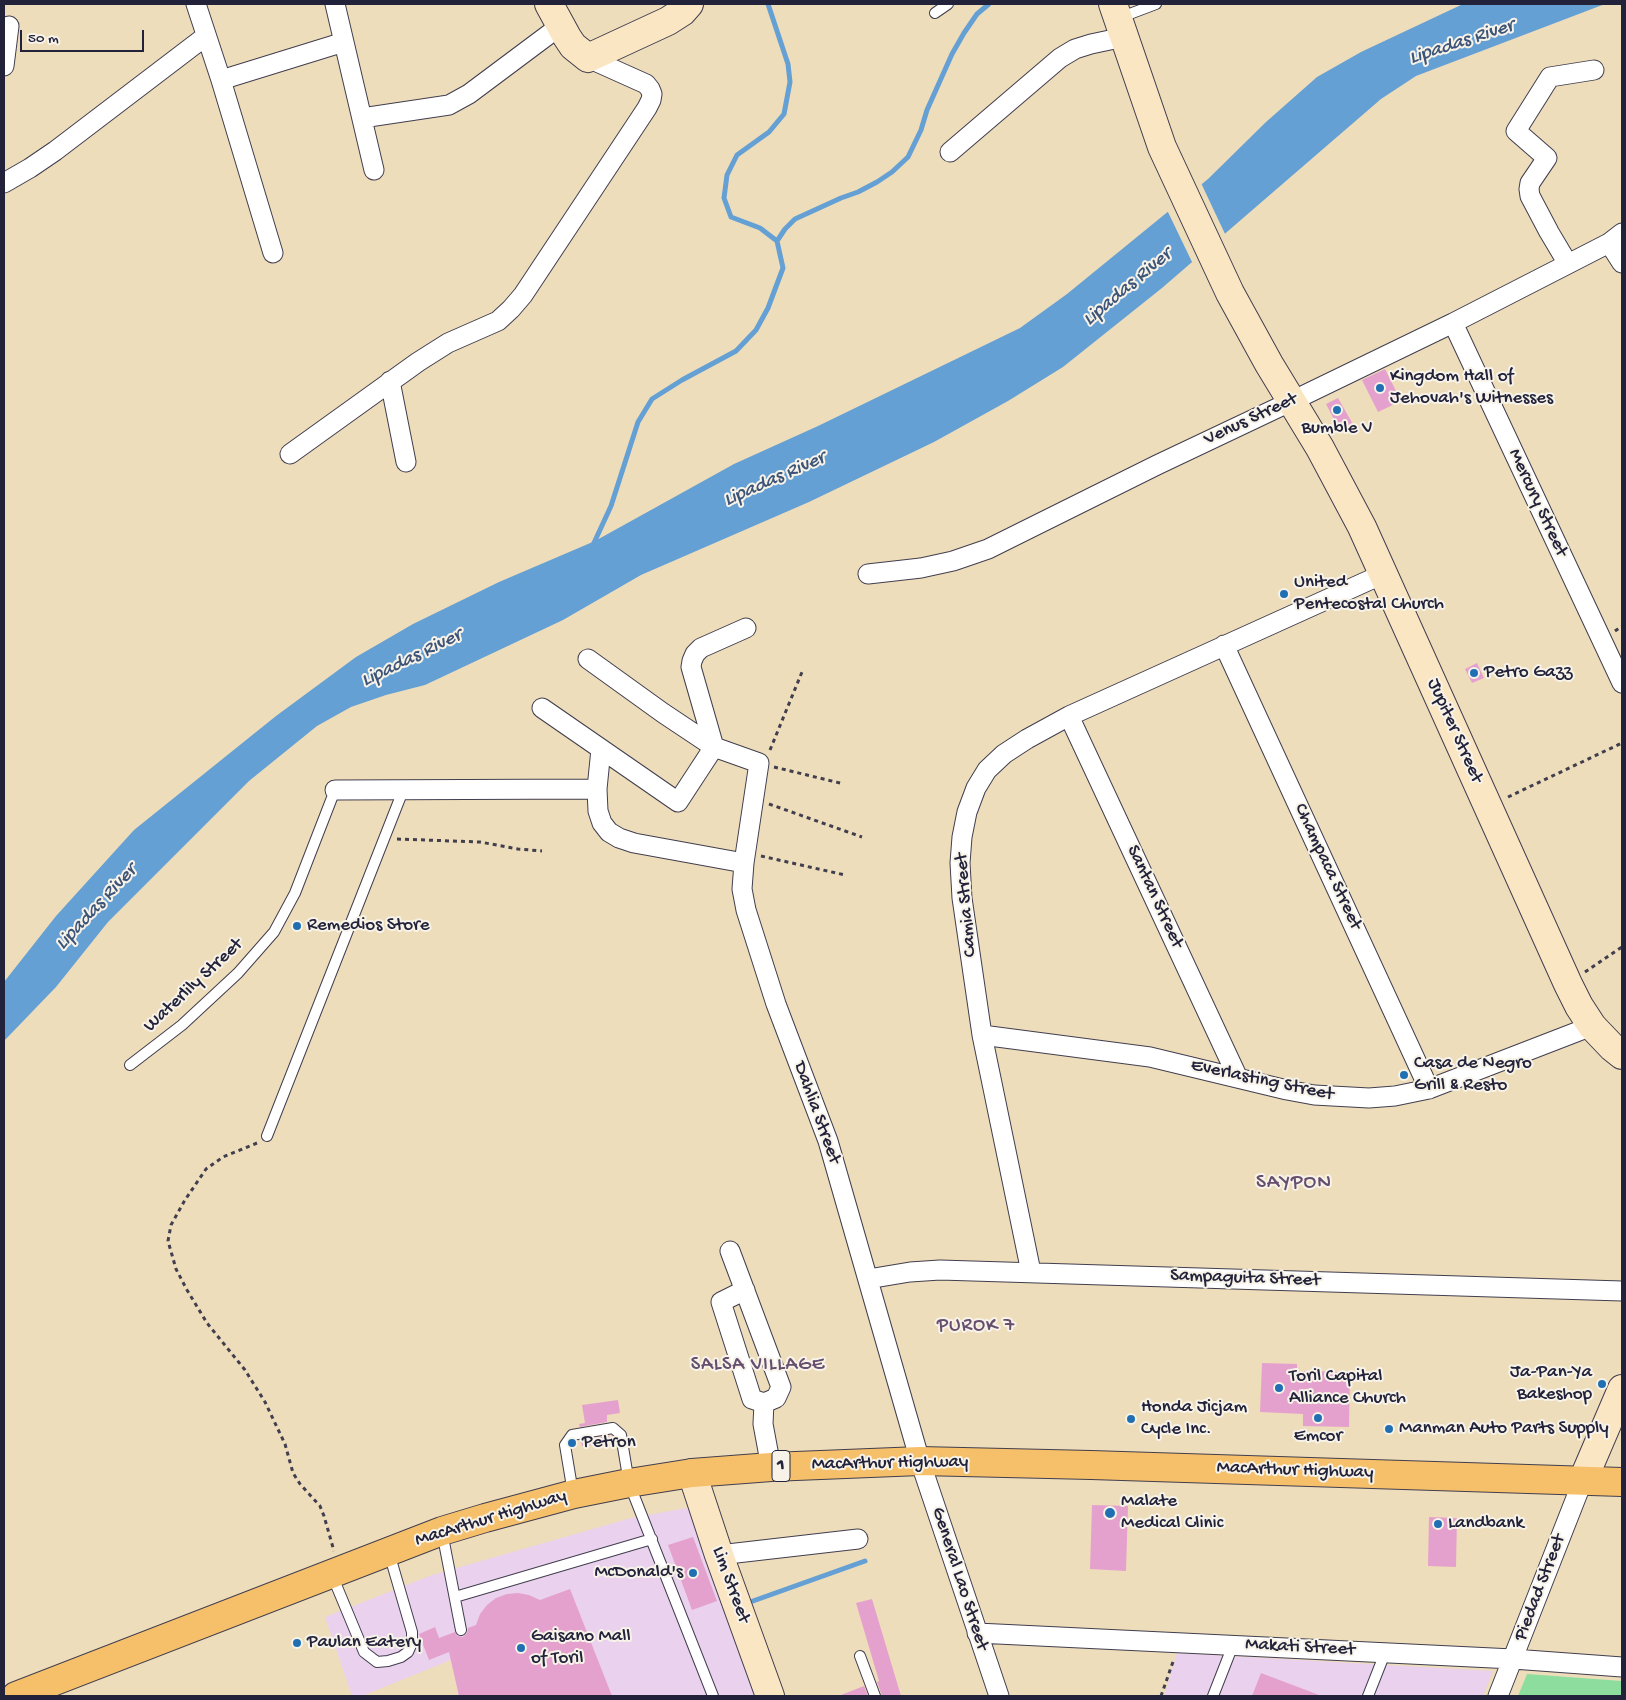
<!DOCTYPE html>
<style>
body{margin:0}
#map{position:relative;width:1626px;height:1700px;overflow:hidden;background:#edb;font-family:"Gochi Hand",sans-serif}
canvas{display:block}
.frame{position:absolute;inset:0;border:5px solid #22223b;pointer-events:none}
.scale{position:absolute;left:20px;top:30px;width:124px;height:22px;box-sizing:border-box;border:2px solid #22223b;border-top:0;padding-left:6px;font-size:15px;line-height:18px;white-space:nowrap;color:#22223b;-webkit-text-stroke:4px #f7f3e8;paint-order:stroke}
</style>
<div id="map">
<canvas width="1626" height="1700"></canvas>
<div class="frame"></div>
<div class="scale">50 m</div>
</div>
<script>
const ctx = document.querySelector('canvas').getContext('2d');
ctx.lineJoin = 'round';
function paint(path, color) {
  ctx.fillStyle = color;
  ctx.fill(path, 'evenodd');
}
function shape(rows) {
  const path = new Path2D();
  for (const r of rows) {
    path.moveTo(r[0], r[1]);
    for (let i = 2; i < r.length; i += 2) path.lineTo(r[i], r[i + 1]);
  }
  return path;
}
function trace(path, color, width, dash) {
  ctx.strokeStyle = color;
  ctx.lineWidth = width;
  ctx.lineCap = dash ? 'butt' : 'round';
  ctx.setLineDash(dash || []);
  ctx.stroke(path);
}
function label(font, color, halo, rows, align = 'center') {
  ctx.font = font + ' "Gochi Hand",sans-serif';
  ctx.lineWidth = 4;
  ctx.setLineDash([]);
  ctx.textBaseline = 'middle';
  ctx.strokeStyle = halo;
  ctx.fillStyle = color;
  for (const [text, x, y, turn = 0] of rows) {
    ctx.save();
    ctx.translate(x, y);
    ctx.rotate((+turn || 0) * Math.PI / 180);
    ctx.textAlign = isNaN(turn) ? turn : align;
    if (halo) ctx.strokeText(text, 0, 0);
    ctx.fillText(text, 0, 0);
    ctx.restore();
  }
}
paint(shape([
 [692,1507,759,1696,459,1696,451,1660,362,1696,352,1696,325,1617,432,1575,631,1518],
 [1177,1653,1493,1671,1483,1696,1164,1696]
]), '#ead1ed');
paint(shape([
 [1527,1674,1622,1681,1622,1696,1518,1696]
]), '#8dde9e');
paint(shape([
 [1463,4,1605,4,1416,76,1381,99,1162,288,1063,367,1008,401,934,442,809,502,641,575,563,620,425,685,386,695,351,707,317,726,249,781,108,922,56,987,4,1041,4,982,56,916,134,830,276,716,356,657,413,624,499,582,595,541,734,464,818,426,1020,328,1067,294,1208,179,1266,122,1317,77,1361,52]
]), '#65a0d5');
paint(shape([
 [1201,183,1226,236,1193,264,1167,210]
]), '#edb');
trace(shape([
 [777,241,785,229,795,219,841,198,858,192,877,182,892,172,908,157,921,130,927,110,952,54,964,33,977,14,989,4],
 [593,545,611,506,638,422,652,399,682,380,736,351,756,330,768,308,783,268,777,241,760,228,731,217,724,198,727,175,737,155,769,132,784,114,790,82,788,64,768,4],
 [753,1601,865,1561]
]), '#65a0d5', 5);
paint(shape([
 [1385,369,1401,401,1378,412,1362,380],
 [1338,398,1354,426,1341,433,1326,404],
 [1477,663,1484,678,1472,683,1465,669],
 [1262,1363,1297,1364,1297,1371,1350,1372,1349,1427,1303,1426,1303,1414,1260,1412],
 [618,1400,620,1413,607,1415,607,1422,580,1427,579,1424,585,1423,582,1405],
 [609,1436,610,1443,582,1446,581,1440],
 [1092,1505,1128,1506,1126,1571,1090,1569],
 [1429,1517,1457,1518,1456,1567,1428,1566],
 [693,1537,717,1601,692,1610,668,1545],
 [570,1589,612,1696,459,1696,449,1652,429,1660,419,1634,435,1627,439,1638,455,1632,458,1636,463,1637,467,1633,468,1628,476,1625,480,1614,487,1605,496,1598,507,1594,518,1593,529,1595,540,1600],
 [872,1599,901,1696,882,1696,877,1682,879,1681,856,1603],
 [1261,1673,1319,1695,1319,1696,1252,1696],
 [864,1686,868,1696,842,1696,841,1695]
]), '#e5a1cd');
const lane = shape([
 [935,13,948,4],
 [1119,18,1156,4],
 [130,1065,182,1025,238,973,274,932,295,893,335,790],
 [267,1136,404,788],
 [573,1493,565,1445,572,1435,613,1428,621,1435,629,1483,713,1696],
 [442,1532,461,1630],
 [332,1575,364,1652,377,1662,388,1661,401,1657,408,1652,412,1643,412,1632,389,1553],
 [455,1597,652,1539],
 [860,1656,875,1696],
 [1213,1696,1233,1645],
 [1368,1696,1385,1653]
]);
const street = shape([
 [196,4,221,80,273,253],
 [335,4,374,170],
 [4,66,9,26],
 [221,80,344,42],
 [362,118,449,105,469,94,560,26],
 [950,152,1060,58,1075,49,1091,44,1124,37],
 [4,183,30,168,55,151,206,36],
 [1609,243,1622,263],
 [1568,264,1549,232,1530,196,1529,189,1530,183,1547,158,1516,131,1550,77,1594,70],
 [1453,323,1622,683],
 [390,381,406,462],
 [290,454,418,362,448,343,498,321,511,309,523,295,647,108,651,100,652,94,650,89,646,84,588,58],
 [868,574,921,568,953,561,988,549,1157,465,1292,401,1453,323,1609,243,1622,233],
 [1224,645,1429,1089],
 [588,659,663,713,714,747,759,763,744,863,742,889,746,910,776,1004,828,1141,920,1461,999,1696],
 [542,708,678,802,714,747,691,667,692,661,695,654,701,648,746,628],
 [1069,716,1238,1078],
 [601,749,597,789,598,811,602,823,609,832,619,838,634,843,744,863],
 [335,790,597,789],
 [982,1035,1150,1057,1287,1090,1314,1095,1369,1098,1395,1096,1429,1089,1592,1026],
 [730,1251,781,1387,776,1398,764,1403,763,1424,771,1467],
 [1031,1272,982,1035,962,898,960,863,962,837,967,812,976,788,987,770,1004,754,1027,739,1069,716,1383,574],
 [868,1279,910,1272,940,1270,1622,1291],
 [745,1290,721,1302,752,1399,764,1403],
 [719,1555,858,1539],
 [977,1633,1513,1659,1622,1667],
 [1498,1696,1583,1480]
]);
const secondary = shape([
 [549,4,567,37,573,46,588,58,668,21,682,12,689,4],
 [1113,4,1162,147,1230,293,1269,364,1320,448,1362,527,1568,984,1579,1006,1592,1026,1612,1047,1622,1055],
 [692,1473,719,1555,770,1696],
 [1583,1480,1622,1389]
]);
const highway = shape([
 [16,1696,442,1531,485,1518,574,1494,629,1483,692,1473,771,1467,920,1461,1091,1465,1622,1482]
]);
trace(lane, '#413e4e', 12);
trace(street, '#413e4e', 21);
trace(secondary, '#413e4e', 30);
trace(highway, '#413e4e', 30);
trace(shape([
 [1615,631,1622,626],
 [770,750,802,672],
 [774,767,844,784],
 [1508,797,1622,743],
 [769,804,862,837],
 [397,839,480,842,518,849,542,851],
 [761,856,845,875],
 [1585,972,1622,947],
 [257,1143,223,1157,206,1169,185,1200,171,1225,168,1241,176,1269,187,1290,207,1323,245,1370,265,1402,285,1444,293,1473,300,1484,320,1506,324,1516,334,1551],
 [1161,1696,1174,1659]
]), '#413e4e', 3, [4, 4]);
trace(lane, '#fff', 10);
trace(street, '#fff', 19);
trace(secondary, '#fbe6c4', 28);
trace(highway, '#f6c06b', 28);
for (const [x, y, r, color] of [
 [1380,388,5,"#1f6fb2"],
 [1337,410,5,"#1f6fb2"],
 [1284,594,5,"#1f6fb2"],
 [1474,673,5,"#1f6fb2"],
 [297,926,5,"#1f6fb2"],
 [1404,1075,5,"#1f6fb2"],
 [1602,1384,5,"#1f6fb2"],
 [1279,1388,5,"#1f6fb2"],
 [1318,1418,5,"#1f6fb2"],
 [1131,1419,5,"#1f6fb2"],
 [1389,1429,5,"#1f6fb2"],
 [572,1443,5,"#1f6fb2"],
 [1110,1513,6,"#1f6fb2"],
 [1438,1524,5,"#1f6fb2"],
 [693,1573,5,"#1f6fb2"],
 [297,1643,5,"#1f6fb2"],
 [521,1648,5,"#1f6fb2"]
]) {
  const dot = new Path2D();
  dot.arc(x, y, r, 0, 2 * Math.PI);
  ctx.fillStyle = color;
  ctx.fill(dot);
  trace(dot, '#f7f3e8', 2);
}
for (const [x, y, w] of [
 [781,1466,18]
]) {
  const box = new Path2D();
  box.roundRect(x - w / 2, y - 15.5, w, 31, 4);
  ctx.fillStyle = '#f7f3e8';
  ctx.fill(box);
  trace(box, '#22223b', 1);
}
label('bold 18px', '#22223b', null, [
 ["1",781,1466]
]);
label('19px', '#22223b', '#f7f3e8', [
 ["Kingdom Hall of",1390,377],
 ["Jehovah's Witnesses",1390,399],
 ["Bumble V",1337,429,"center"],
 ["United",1294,583],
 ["Pentecostal Church",1294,605],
 ["Petro Gazz",1484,673],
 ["Remedios Store",307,926],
 ["Casa de Negro",1414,1064],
 ["Grill & Resto",1414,1086],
 ["Ja-Pan-Ya",1592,1373,"right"],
 ["Bakeshop",1592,1395,"right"],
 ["Toril Capital",1289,1377],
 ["Alliance Church",1289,1399],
 ["Honda Jicjam",1141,1408],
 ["Cycle Inc.",1141,1430],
 ["Manman Auto Parts Supply",1399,1429],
 ["Emcor",1318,1437,"center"],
 ["Petron",582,1443],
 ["Malate",1121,1502],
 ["Medical Clinic",1121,1524],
 ["Landbank",1448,1524],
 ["McDonald's",683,1573,"right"],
 ["Gaisano Mall",531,1637],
 ["of Toril",531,1659],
 ["Paulan Eatery",307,1643]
], 'left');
label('19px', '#22223b', '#f7f3e8', [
 ["Venus Street",1251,420,-25],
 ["Mercury Street",1537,503,65],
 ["Jupiter Street",1454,731,66],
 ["Champaca Street",1327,867,65],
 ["Santan Street",1154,897,65],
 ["Camia Street",967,905,-95],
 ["Waterlily Street",194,986,-43],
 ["Everlasting Street",1262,1081,12],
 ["Dahlia Street",816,1113,70],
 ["Sampaguita Street",1245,1279,2],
 ["MacArthur Highway",890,1464,-1],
 ["MacArthur Highway",1295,1471,2],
 ["MacArthur Highway",491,1519,-17],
 ["General Lao Street",959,1579,72],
 ["Lim Street",730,1585,70],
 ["Piedad Street",1541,1588,-69],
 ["Makati Street",1300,1648,3]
]);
label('italic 20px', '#3d5479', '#f7f3e8', [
 ["Lipadas River",1462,43,-18],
 ["Lipadas River",1128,288,-40],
 ["Lipadas River",775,480,-24],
 ["Lipadas River",412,659,-26],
 ["Lipadas River",97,908,-47]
]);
ctx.letterSpacing = '1px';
label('20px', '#664e6e', '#f7f3e8', [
 ["PUROK 7",976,1327],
 ["SALSA VILLAGE",758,1366]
]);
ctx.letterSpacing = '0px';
ctx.letterSpacing = '1px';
label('21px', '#664e6e', '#f7f3e8', [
 ["SAYPON",1294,1184]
]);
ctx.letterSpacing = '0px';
</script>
